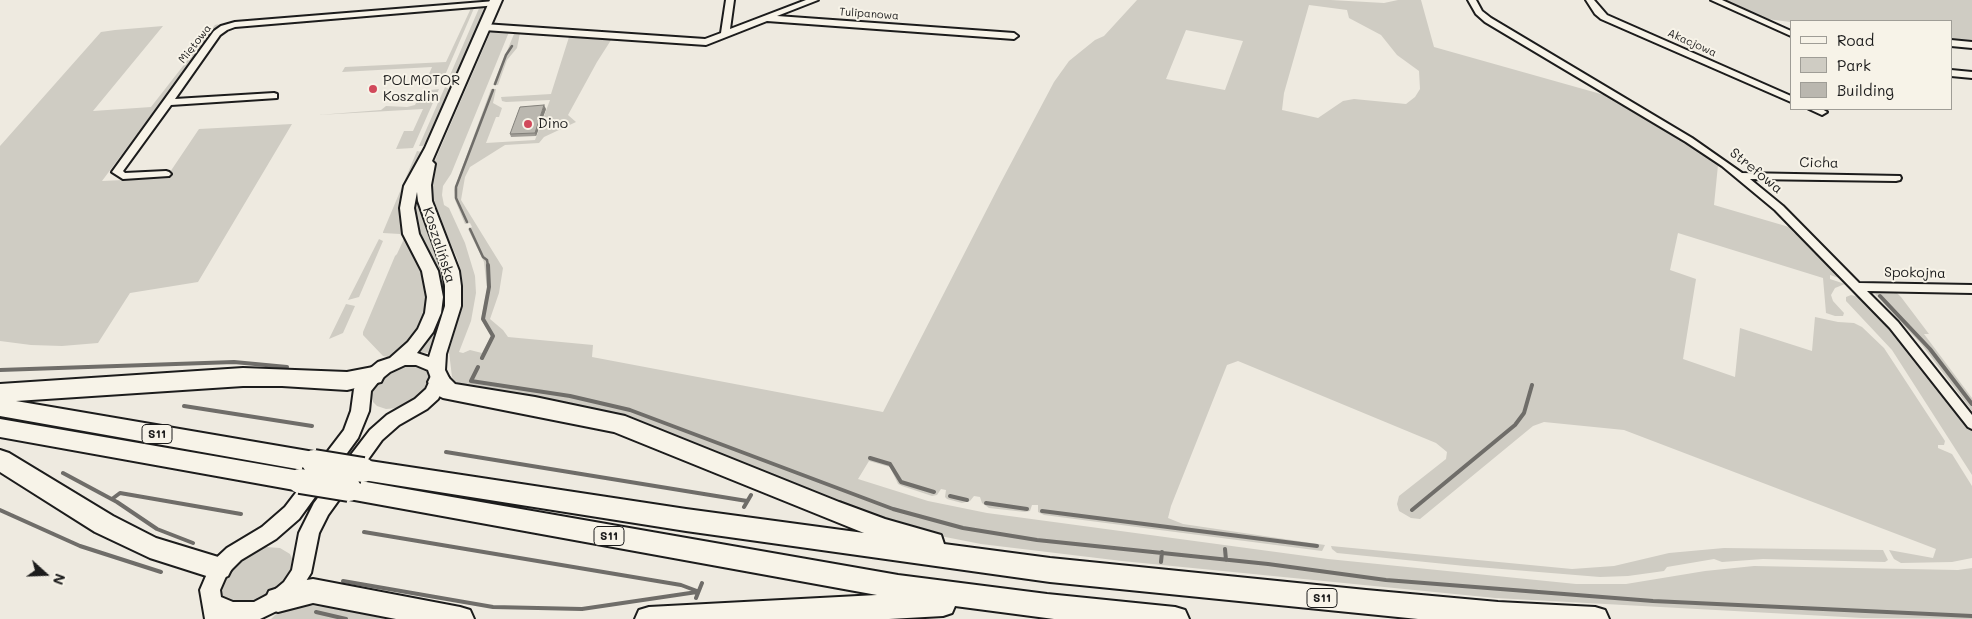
<!DOCTYPE html>
<meta charset="utf-8">
<style>
body{margin:0}
#map{position:relative;width:1972px;height:619px;overflow:hidden;background:#eeeae0;font-family:Mali,sans-serif}
canvas{display:block}
.legend{position:absolute;left:1790px;top:20px;width:162px;height:90px;box-sizing:border-box;background:#f7f3e8;border:1px solid #9f9d96;margin:0;padding:6px 9px;list-style:none;font-size:15px;color:#1c1c1c}
.legend li{display:flex;align-items:center;gap:10px;height:25px}
.legend b{width:25px;border:1px solid #9f9d96}
.north{position:absolute;left:20px;top:549px;width:50px;height:50px;-webkit-text-stroke:4px #f7f3e8;paint-order:stroke;rotate:110deg;font-size:14px;font-weight:700;line-height:20px;text-align:center;color:#1c1c1c}
.north::after{content:'';display:block;margin:auto;width:18px;height:22px;background:#1c1c1c;clip-path:polygon(50% 0,100% 100%,50% 72%,0 100%)}
</style>
<div id="map">
<canvas width="1972" height="619"></canvas>
<ul class="legend">
<li><b style="height:6px;background:#f7f3e8"></b>Road</li>
<li><b style="height:14px;background:#cfccc3"></b>Park</li>
<li><b style="height:14px;background:#bab7af"></b>Building</li>
</ul>
<div class="north">N</div>
</div>
<script>
const ctx = document.querySelector('canvas').getContext('2d');
ctx.lineJoin = 'round';
function paint(path, color) {
  ctx.fillStyle = color;
  ctx.fill(path, 'evenodd');
}
function shape(rows) {
  const path = new Path2D();
  for (const r of rows) {
    path.moveTo(r[0], r[1]);
    for (let i = 2; i < r.length; i += 2) path.lineTo(r[i], r[i + 1]);
  }
  return path;
}
function trace(path, color, width, dash) {
  ctx.strokeStyle = color;
  ctx.lineWidth = width;
  ctx.lineCap = dash ? 'butt' : 'round';
  ctx.setLineDash(dash || []);
  ctx.stroke(path);
}
function label(font, color, halo, rows, align = 'center') {
  ctx.font = font + ' Mali,sans-serif';
  ctx.lineWidth = 4;
  ctx.setLineDash([]);
  ctx.textBaseline = 'middle';
  ctx.strokeStyle = halo;
  ctx.fillStyle = color;
  for (const [text, x, y, turn = 0] of rows) {
    ctx.save();
    ctx.translate(x, y);
    ctx.rotate((+turn || 0) * Math.PI / 180);
    ctx.textAlign = isNaN(turn) ? turn : align;
    if (halo) ctx.strokeText(text, 0, 0);
    ctx.fillText(text, 0, 0);
    ctx.restore();
  }
}
paint(shape([
 [1137,0,1331,0,1384,3,1398,0,1421,0,1434,47,1615,98,1627,104,1718,165,1714,205,1789,227,1794,233,1803,236,1842,276,1839,278,1830,275,1830,279,1845,284,1835,288,1831,295,1833,301,1844,313,1843,316,1835,316,1826,313,1823,278,1678,233,1670,270,1696,279,1683,359,1735,377,1740,328,1812,351,1815,317,1838,322,1854,323,1862,327,1884,348,1945,441,1944,445,1938,445,1938,448,1952,454,1972,486,1972,558,1952,562,1901,563,1894,559,1889,550,1933,558,1936,549,1624,430,1544,422,1533,426,1420,519,1411,518,1399,511,1397,504,1399,496,1446,459,1447,452,1436,443,1238,361,1227,365,1171,506,1168,518,1183,524,1325,545,1322,551,1044,515,1038,512,1038,505,1032,505,1030,511,1025,512,989,508,982,503,980,497,974,496,970,501,962,503,947,499,945,497,946,490,941,489,937,495,932,496,902,486,898,484,890,467,869,461,858,479,928,501,987,513,1328,559,1576,584,1626,584,1705,571,1754,566,1958,570,1972,568,1972,619,1863,618,1495,598,1122,561,981,544,930,534,892,524,601,410,463,384,456,382,452,377,449,352,462,305,463,288,461,271,457,258,435,209,431,190,431,179,433,165,491,31,496,29,509,32,451,174,443,186,442,195,444,205,449,208,465,243,475,276,476,293,471,321,459,352,463,353,470,350,482,353,491,336,481,319,487,289,484,262,468,229,472,227,470,223,465,224,455,200,454,190,491,89,496,89,493,103,502,108,499,117,496,117,486,143,535,140,550,100,506,102,502,101,501,97,551,94,569,37,561,37,566,34,613,37,597,62,568,115,576,122,544,137,539,143,505,145,470,167,465,177,461,200,503,268,499,293,490,319,503,330,508,337,593,345,592,357,883,412,1001,182,1054,82,1069,61,1095,40,1104,36],
 [1309,5,1347,10,1349,18,1381,35,1397,55,1419,71,1420,89,1415,97,1406,104,1354,99,1343,101,1318,118,1282,110,1284,93],
 [1186,30,1243,41,1225,90,1166,79],
 [1721,0,1972,0,1972,42,1951,40,1951,21,1791,22,1758,18],
 [472,6,475,6,442,82,420,82,426,81,432,67,342,72,345,67,446,62],
 [480,6,484,6,479,22,454,79,447,82],
 [219,24,102,181,166,178,199,129,292,124,198,282,130,293,98,343,62,346,31,345,0,341,0,146,101,32,115,30,163,26,93,111,151,107,215,25],
 [524,31,520,33,517,48,507,60,498,85,493,85,514,34],
 [445,87,449,89,426,142,423,146,419,146],
 [439,89,413,148,396,149,404,131,413,131,423,109,318,115,381,110,386,106,407,107,415,105,422,91],
 [417,151,422,152,409,181,427,300,424,319,413,340,394,356,388,357,383,356,363,335,363,332,395,256,397,254,403,241,403,238,400,234,383,233,383,232],
 [418,185,445,276,446,306,430,353,417,352,441,292,436,264,412,220],
 [379,239,383,241,359,297,348,300],
 [1878,290,1896,292,1901,297,1929,334,1924,334,1972,398,1972,411,1922,345,1875,294,1879,292],
 [1851,295,1863,298,1916,356,1972,431,1972,475,1892,350,1846,301,1846,297],
 [346,304,355,306,343,333,329,339],
 [408,366,424,368,430,375,431,383,421,397,398,408,386,409,377,406,373,402,371,394,372,388,378,380,394,369],
 [1331,546,1572,569,1614,566,1669,553,1724,548,1883,550,1888,560,1885,562,1763,559,1722,562,1714,559,1667,567,1664,571,1628,576,1600,577,1465,566,1337,553,1332,549],
 [266,547,280,548,290,554,293,561,293,569,286,582,262,600,240,605,225,599,221,592,221,584,231,567,255,550],
 [299,605,327,607,387,619,271,619,276,614]
]), '#cfccc3');
trace(shape([
 [495,84,506,55,512,46],
 [467,222,456,198,456,187,493,90],
 [470,229,483,257,487,260,488,266]
]), '#6f6d69', 2.5);
trace(shape([
 [1880,296,1930,349,1972,404],
 [482,358,493,336,483,319,489,287,488,265],
 [478,367,471,381,570,396,630,410,893,509,963,528,1037,540,1268,564,1386,580,1653,601,1972,616],
 [0,370,234,362,287,367],
 [184,406,312,426],
 [446,452,747,501],
 [870,458,890,464,901,482,934,492],
 [63,473,117,502,157,529,193,543],
 [950,496,967,500],
 [112,499,120,493,241,514],
 [986,503,1027,509],
 [744,507,751,495],
 [0,510,80,546,161,572],
 [1412,510,1515,425,1524,413,1532,385],
 [1042,511,1317,546],
 [364,532,681,585,697,591],
 [1225,549,1226,560],
 [1161,562,1162,552],
 [343,581,493,607,582,609,697,592],
 [696,598,702,583],
 [316,612,346,619]
]), '#6f6d69', 4);
const street = shape([
 [726,0,734,0,730,29,806,0,818,0,777,16,1014,33,1018,36,1014,39,767,21,706,45,484,30,480,27,484,24,705,39,721,33,726,0],
 [1468,0,1476,0,1482,11,1491,18,1692,138,1742,173,1900,176,1901,178,1900,180,1896,181,1750,179,1783,206,1859,283,1972,285,1972,293,1867,291,1898,322,1972,415,1972,429,1968,427,1890,328,1775,210,1722,166,1686,142,1485,22,1476,14,1468,0],
 [1586,0,1594,0,1607,15,1791,96,1791,102,1601,19,1595,14,1586,0],
 [1711,0,1722,0,1791,31,1791,36,1711,0],
 [495,1,499,3,498,5,235,27,227,30,220,35,175,99,274,93,277,94,277,98,171,105,123,171,125,173,166,171,169,172,171,174,169,176,123,179,112,172,214,31,221,26,235,22,495,1],
 [1951,40,1972,42,1972,48,1951,46,1951,40],
 [1951,70,1972,72,1972,78,1951,76,1951,70],
 [1809,109,1822,109,1827,112,1822,115,1809,109]
]);
const secondary = shape([
 [490,0,502,0,432,161,435,164,431,185,432,201,459,271,461,286,461,306,446,354,445,370,449,378,438,399,427,409,399,425,382,440,328,515,319,533,311,573,298,594,285,607,260,619,205,619,200,590,212,562,227,548,262,527,285,507,344,430,351,411,354,389,357,384,367,371,378,362,390,358,408,342,418,329,425,313,427,297,422,271,403,234,400,208,404,186,425,148,490,0],
 [417,192,418,201,443,271,445,286,445,306,429,357,417,353,433,332,441,313,443,297,438,271,419,234,414,208,417,192],
 [405,365,416,365,428,370,431,378,426,389,415,399,387,415,370,430,314,503,299,533,292,570,284,582,271,593,254,602,233,602,221,597,220,590,227,574,241,560,276,539,299,519,358,438,369,411,371,391,379,381,390,372,405,365]
]);
const highway = shape([
 [373,367,381,370,384,376,381,382,347,390,282,386,243,386,16,401,314,452,323,455,326,462,323,469,314,472,0,416,0,384,243,368,347,372,373,367],
 [439,373,447,376,455,384,535,397,625,416,839,502,885,519,941,535,944,544,1050,558,1366,590,1498,602,1595,607,1605,610,1609,619,1418,619,1050,582,686,531,363,480,354,477,351,470,354,463,363,460,686,509,864,533,614,432,443,398,437,395,428,382,431,376,439,373],
 [0,419,300,471,309,474,312,481,309,488,300,491,0,437,0,419],
 [0,450,9,453,113,516,156,538,228,560,232,568,228,576,219,580,150,558,95,532,0,472,0,450],
 [349,479,898,575,1047,594,1175,607,1185,610,1189,619,1054,619,955,606,952,613,943,616,889,619,635,619,639,610,649,607,877,595,349,499,340,496,337,489,340,482,349,479],
 [313,579,460,607,470,610,474,619,396,619,313,603,278,612,269,609,265,600,269,591,300,581,313,579]
]);
trace(street, '#1c1c1c', 4);
trace(secondary, '#1c1c1c', 4);
trace(highway, '#1c1c1c', 4);
paint(street, '#f7f3e8');
paint(secondary, '#f7f3e8');
paint(highway, '#f7f3e8');
const highwayBridge = shape([
 [314,462,363,470],
 [300,481,349,489]
]);
trace(highwayBridge, '#1c1c1c', 28, []);
trace(highwayBridge, '#f7f3e8', 24);
paint(shape([
 [546,109,536,136,511,137,510,134]
]), '#a09d96');
paint(shape([
 [544,105,546,109,536,136,535,133]
]), '#82807a');
const building = shape([
 [544,105,535,133,510,134,520,107,544,105]
]);
paint(building, '#bab7af');
trace(building, '#82807a', 1);
for (const [x, y, r, color] of [
 [373,89,5,"#d1495b"],
 [528,124,5,"#d1495b"]
]) {
  const dot = new Path2D();
  dot.arc(x, y, r, 0, 2 * Math.PI);
  ctx.fillStyle = color;
  ctx.fill(dot);
  trace(dot, '#f7f3e8', 2);
}
label('11px', '#1c1c1c', '#f7f3e8', [
 ["Tulipanowa",869,14,4],
 ["Akacjowa",1692,43,24],
 ["Miętowa",195,44,-52]
]);
for (const [x, y, w] of [
 [157,434,30],
 [609,536,30],
 [1322,598,30]
]) {
  const box = new Path2D();
  box.roundRect(x - w / 2, y - 9.5, w, 19, 4);
  ctx.fillStyle = '#f7f3e8';
  ctx.fill(box);
  trace(box, '#1c1c1c', 1);
}
label('bold 12px', '#1c1c1c', null, [
 ["S11",157,434],
 ["S11",609,536],
 ["S11",1322,598]
]);
label('14px', '#1c1c1c', '#f7f3e8', [
 ["POLMOTOR",383,81],
 ["Koszalin",383,97],
 ["Dino",538,124]
], 'left');
label('14px', '#1c1c1c', '#f7f3e8', [
 ["Cicha",1819,163,1],
 ["Strefowa",1756,171,39],
 ["Koszalińska",439,245,72],
 ["Spokojna",1915,273,1]
]);
</script>
